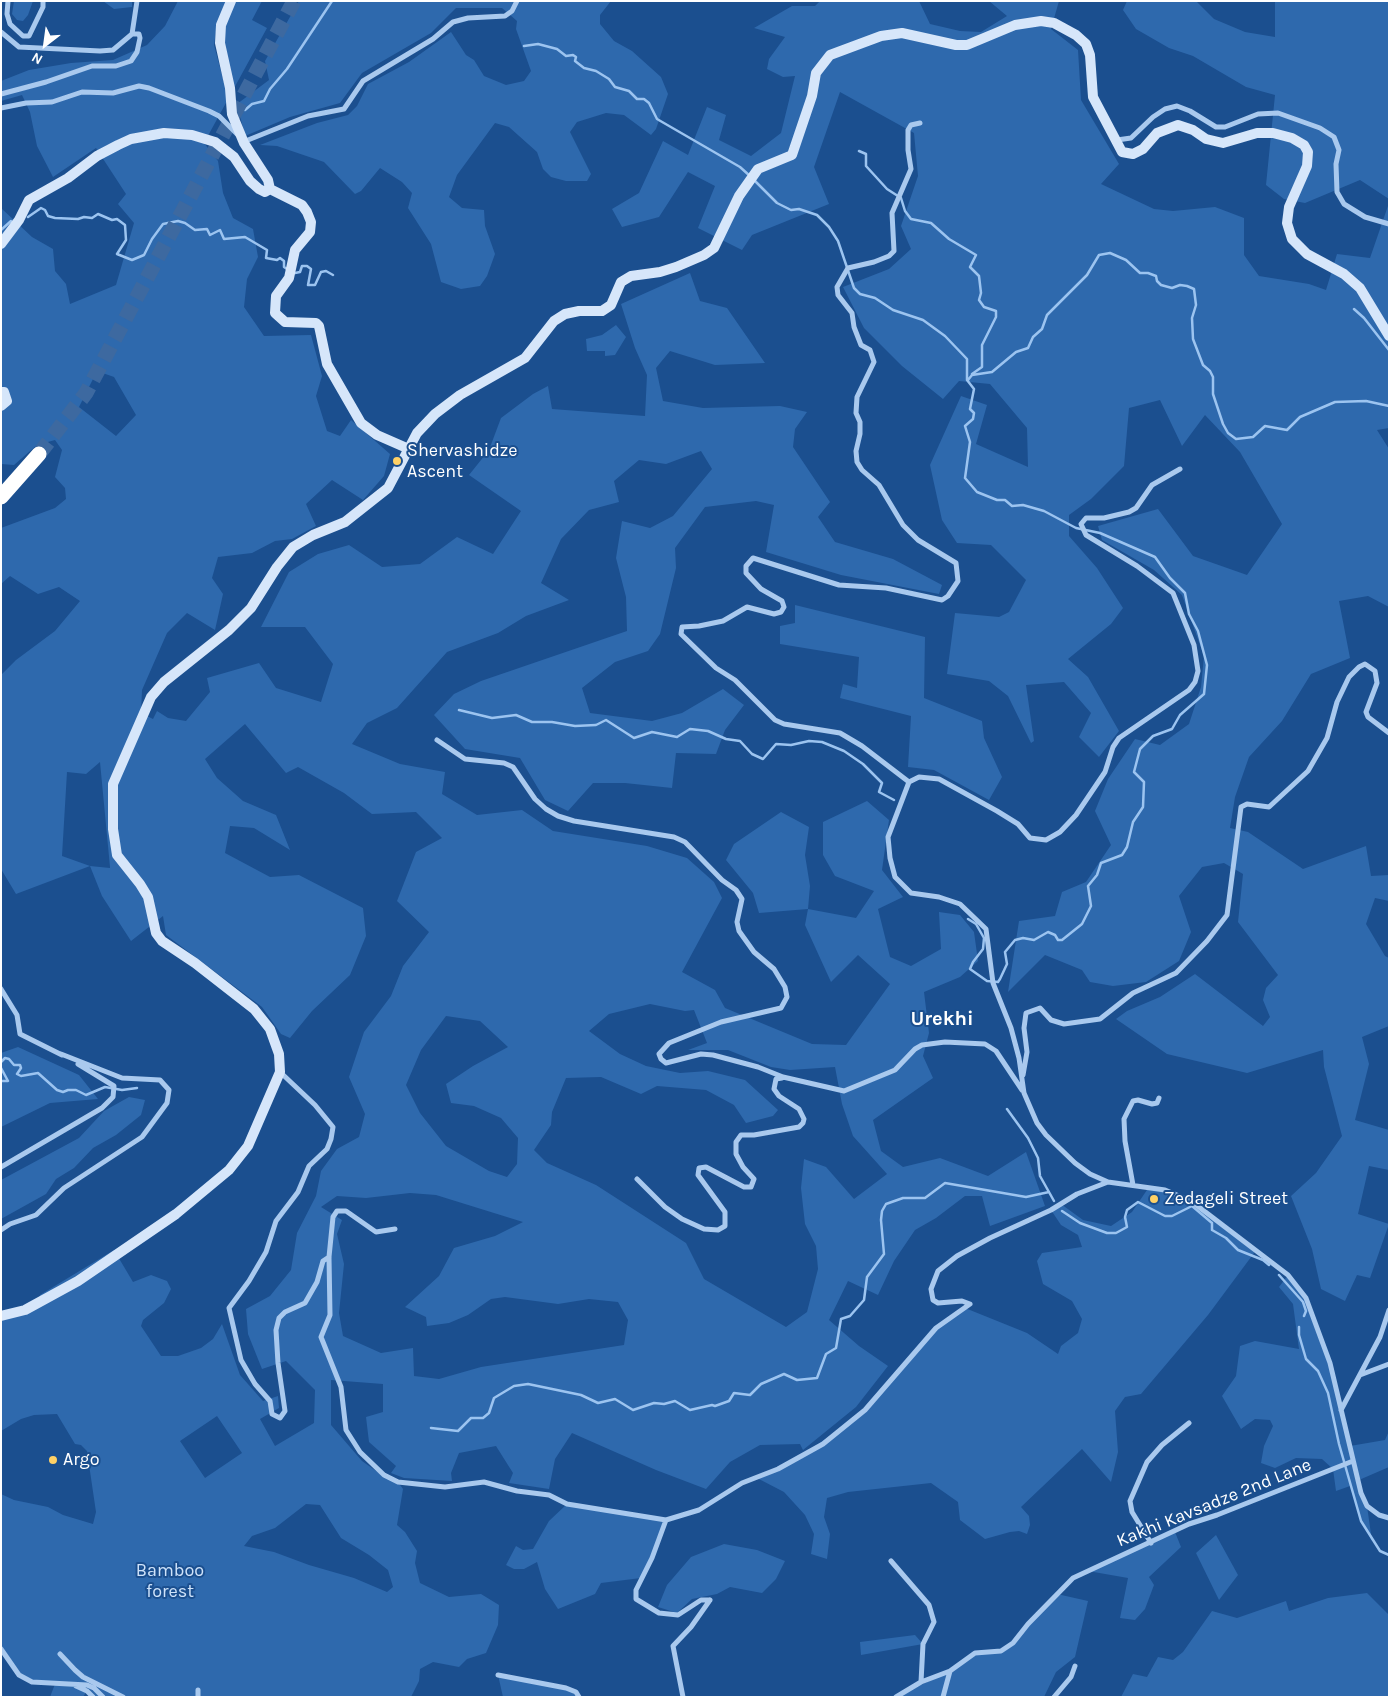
<!DOCTYPE html>
<style>
body{margin:0}
#map{position:relative;width:1390px;height:1698px;overflow:hidden;background:#1b4f8f;font-family:Karla,sans-serif}
canvas{display:block}
.frame{position:absolute;inset:0;border:2px solid #fff;pointer-events:none}
.north{position:absolute;left:20px;top:20px;width:50px;height:50px;-webkit-text-stroke:4px #1b4f8f;paint-order:stroke;rotate:210deg;font-size:14px;font-weight:700;line-height:20px;text-align:center;color:#fff}
.north::after{content:'';display:block;margin:auto;width:18px;height:22px;background:#fff;clip-path:polygon(50% 0,100% 100%,50% 72%,0 100%)}
</style>
<div id="map">
<canvas width="1390" height="1698"></canvas>
<div class="frame"></div>
<div class="north">N</div>
</div>
<script>
const g = document.querySelector('canvas').getContext('2d');
g.lineJoin = 'round';
function fill(path, color) { g.fillStyle = color; g.fill(path, 'evenodd'); }
const shape = rows => new Path2D(rows.map(r => 'M' + r).join(''));
function stroke(path, color, width, dash) { g.strokeStyle = color; g.lineWidth = width; g.lineCap = dash ? 'butt' : 'round'; g.setLineDash(dash || []); g.stroke(path); }
function label(font, color, halo, rows, align = 'center') {
  g.font = font + ' Karla,sans-serif'; g.lineWidth = 4; g.setLineDash([]); g.textBaseline = 'middle'; g.strokeStyle = halo; g.fillStyle = color; for (const [text, x, y, turn = 0] of rows) {
    g.save(); g.translate(x, y); g.rotate((+turn || 0) * Math.PI / 180); g.textAlign = isNaN(turn) ? turn : align; if (halo) g.strokeText(text, 0, 0); g.fillText(text, 0, 0); g.restore();
  }
}
const green = shape([
 [14,1,33,1,28,15,23,21,17,20,12,14],
 [103,1,132,1,132,7,114,9],
 [178,1,226,1,217,25,214,45,225,86,220,36,233,1,262,1,252,20,267,28,204,143,218,161,223,193,233,218,253,229,258,257,247,279,244,307,264,336,311,335,322,376,316,396,327,431,340,436,351,420,390,454,384,476,363,500,332,480,306,504,316,526,292,539,275,541,252,553,218,557,212,578,223,594,215,630,187,613,167,633,142,690,141,713,153,719,157,711,168,718,186,721,210,692,207,678,259,663,276,688,321,702,333,664,305,627,261,627,289,572,318,554,349,545,382,567,420,564,457,537,493,554,521,511,469,475,489,450,501,418,533,394,548,386,552,409,645,416,647,375,635,348,621,304,690,273,700,301,727,308,765,363,715,365,670,351,656,368,663,401,703,408,780,406,807,412,795,429,793,447,830,502,818,517,835,542,893,559,942,585,939,594,841,575,766,552,774,505,756,501,705,507,675,548,676,568,660,634,648,651,615,662,582,688,590,713,652,721,682,713,723,689,744,705,725,730,716,754,676,753,672,788,625,783,593,783,568,811,545,800,520,758,465,749,434,715,454,694,481,681,627,631,626,597,616,558,622,521,650,528,673,516,712,469,701,451,666,464,639,460,614,481,619,502,589,510,561,539,541,583,569,600,526,616,498,633,447,652,397,708,367,723,352,744,400,764,445,772,442,794,477,815,522,810,553,831,647,846,687,858,714,882,722,898,682,972,715,990,725,1008,812,1044,846,1045,890,984,858,955,831,982,805,925,808,909,759,913,753,893,726,860,734,844,781,812,809,827,805,855,810,886,808,909,856,918,874,891,835,876,823,855,823,822,867,801,889,820,882,870,903,897,878,909,890,957,911,966,941,949,939,912,960,915,974,932,978,961,960,977,924,992,929,1033,923,1056,933,1078,873,1120,881,1151,903,1167,940,1158,988,1176,1026,1152,1045,1206,990,1226,982,1196,965,1196,936,1218,915,1230,894,1261,878,1295,848,1281,829,1320,859,1346,888,1366,856,1407,803,1450,800,1444,760,1445,730,1462,706,1489,656,1470,572,1433,555,1459,549,1489,509,1483,513,1473,496,1446,459,1453,451,1473,452,1481,404,1478,391,1473,396,1466,369,1442,366,1417,383,1412,383,1384,331,1380,331,1425,362,1461,386,1478,398,1482,403,1489,397,1525,405,1532,417,1551,415,1563,420,1583,449,1597,481,1594,499,1605,498,1625,486,1653,467,1659,459,1667,433,1662,420,1669,419,1681,411,1697,93,1697,87,1691,83,1697,50,1697,55,1684,32,1682,19,1675,1,1649,1,1494,14,1500,48,1507,63,1515,93,1524,96,1512,87,1451,81,1445,75,1444,57,1414,34,1415,21,1419,1,1431,1,1316,39,1303,40,1295,114,1250,133,1282,151,1275,167,1281,171,1289,164,1303,143,1320,141,1326,161,1356,178,1356,201,1348,213,1339,222,1324,240,1375,263,1401,278,1396,279,1408,260,1419,275,1446,314,1423,315,1390,286,1361,262,1369,248,1334,246,1309,270,1296,291,1270,297,1233,316,1196,321,1171,337,1149,359,1137,365,1114,349,1077,364,1032,391,996,403,966,429,932,397,901,416,852,442,838,416,812,372,814,344,793,298,767,286,773,245,724,205,759,217,778,243,801,276,815,290,850,254,828,230,826,225,853,270,877,299,875,363,908,366,936,350,975,312,1011,290,1038,281,1034,262,1007,166,935,163,916,131,941,102,896,90,866,16,894,1,869,1,675,16,660,55,631,80,601,59,587,38,594,10,576,1,584,1,528,55,508,66,499,65,488,55,477,62,450,55,440,37,445,14,465,1,464,1,208,32,237,53,249,55,271,66,284,70,304,116,285,134,223,118,204,126,194,96,148,53,177,37,146,30,112,22,95,1,101,1,81,29,70,71,63,113,60,147,45,165,26],
 [97,371,114,377,136,415,116,436,79,407],
 [100,762,110,867,110,868,90,866,62,856,67,772,86,774],
 [650,1004,685,1011,694,1010,707,1043,688,1050,728,1050,771,1067,790,1070,835,1067,842,1104,853,1136,887,1174,854,1199,826,1167,804,1159,801,1188,805,1224,816,1246,818,1269,807,1312,786,1327,704,1279,686,1243,596,1185,547,1163,534,1150,551,1125,552,1112,566,1078,601,1077,641,1094,657,1086,706,1090,734,1105,746,1123,773,1116,778,1110,745,1080,708,1071,680,1073,646,1066,620,1054,589,1031,609,1014],
 [446,1016,480,1021,508,1047,473,1066,446,1084,451,1103,474,1106,501,1118,518,1138,517,1164,507,1177,489,1171,446,1146,420,1113,406,1085,421,1050],
 [410,1193,436,1195,523,1222,495,1236,454,1248,439,1276,405,1307,426,1317,427,1326,449,1323,468,1315,491,1299,505,1297,558,1304,589,1299,618,1302,628,1320,624,1345,481,1367,439,1379,414,1376,413,1348,381,1353,343,1336,339,1313,344,1264,337,1234,342,1220,321,1207,337,1196,366,1198],
 [217,1416,242,1453,205,1478,180,1441],
 [306,1504,320,1505,341,1538,369,1555,388,1570,393,1587,387,1592,354,1578,309,1565,274,1552,244,1546,252,1536,275,1528],
 [299,1,611,1,600,15,600,24,614,41,632,51,661,77,668,94,656,129,651,135,624,115,606,113,577,122,570,132,591,174,587,181,566,181,551,177,543,169,537,152,509,127,495,123,457,175,449,197,462,208,484,210,485,226,495,254,487,276,480,286,461,289,441,282,431,244,408,208,412,193,402,182,380,168,361,191,355,194,324,162,277,146,260,145,317,123,348,115,357,106,368,84,409,62,451,32,466,55,474,60,484,76,506,85,524,81,531,71,516,29,517,21,502,8,456,8,431,33,362,73,340,103,290,117,245,136,237,104,269,80,265,61],
 [820,1,919,1,930,24,960,31,981,32,1007,16,989,1,1059,1,1051,29,1078,50,1081,100,1119,164,1101,184,1154,209,1173,211,1215,207,1244,218,1244,255,1259,276,1309,284,1326,290,1337,254,1370,258,1389,203,1389,428,1377,430,1389,449,1389,607,1368,596,1339,601,1350,658,1311,674,1282,721,1249,757,1235,797,1230,828,1248,832,1303,869,1366,846,1371,876,1389,875,1389,901,1375,898,1366,924,1385,956,1389,958,1389,1026,1362,1037,1369,1064,1355,1120,1389,1130,1389,1170,1369,1166,1358,1214,1389,1224,1370,1278,1357,1275,1345,1301,1321,1289,1312,1249,1291,1196,1316,1173,1342,1136,1324,1067,1323,1050,1247,1073,1167,1054,1116,1019,1127,1011,1160,997,1195,974,1263,1026,1270,1017,1263,1000,1266,988,1278,975,1238,922,1243,874,1224,863,1202,867,1179,896,1191,932,1179,961,1146,982,1113,986,1090,982,1082,970,1045,955,1008,992,1019,921,1055,916,1062,892,1086,882,1111,845,1095,811,1108,779,1135,739,1160,745,1189,724,1201,687,1204,656,1182,595,1154,570,1102,540,1098,526,1158,509,1193,556,1247,575,1282,524,1240,452,1205,415,1182,446,1160,400,1129,408,1124,466,1091,499,1069,515,1069,536,1097,568,1123,608,1111,624,1068,659,1088,677,1119,731,1099,757,1079,737,1091,713,1064,682,1026,685,1034,741,1031,743,1008,696,989,681,947,674,955,613,999,617,1009,612,1026,580,991,545,957,543,942,520,930,465,961,396,987,405,976,444,1028,467,1027,428,990,384,959,381,943,399,902,366,864,328,843,287,889,269,911,249,901,226,918,176,914,133,840,92,814,167,829,204,752,235,742,250,698,228,715,186,688,172,659,217,622,227,612,209,639,193,663,141,688,155,707,107,726,115,719,140,751,156,781,133,795,76,783,77,767,69,769,59,785,37,754,28,792,6,815,6],
 [1127,1,1196,1,1214,19,1245,32,1275,37,1275,1,1389,1,1389,199,1360,180,1305,203,1284,199,1266,185,1275,95,1246,87,1193,56,1169,48,1136,29,1123,10],
 [616,325,626,337,615,355,605,356,605,351,587,351,586,339,602,335],
 [795,605,925,637,924,698,982,721,984,738,1002,777,989,800,934,770,908,767,911,716,840,698,843,684,857,688,859,657,780,644,780,626,795,623],
 [18,1047,79,1075,98,1099,50,1103,1,1127,1,1053],
 [129,1097,145,1100,141,1115,116,1135,93,1148,74,1168,56,1179,46,1194,1,1219,1,1180,79,1138,104,1111],
 [1149,1187,1179,1194,1257,1249,1208,1315,1141,1394,1125,1397,1115,1411,1118,1452,1111,1482,1082,1449,1021,1507,1029,1516,1030,1525,1027,1534,1019,1531,1010,1532,985,1539,960,1520,958,1502,931,1483,848,1492,827,1498,824,1517,830,1534,827,1559,811,1554,814,1534,805,1515,784,1492,757,1478,802,1456,865,1410,936,1328,965,1308,1027,1333,1058,1354,1061,1346,1078,1333,1082,1319,1072,1301,1043,1284,1037,1261,1042,1253,1082,1247,1078,1235,1061,1225,1051,1210,1061,1204,1083,1220,1111,1226,1132,1212],
 [1288,1275,1306,1298,1330,1363,1350,1446,1385,1440,1389,1431,1389,1467,1359,1480,1367,1506,1372,1541,1361,1521,1350,1486,1336,1491,1333,1469,1322,1459,1296,1458,1275,1468,1261,1463,1264,1446,1273,1426,1270,1420,1255,1419,1241,1429,1222,1396,1236,1376,1240,1346,1255,1341,1299,1349,1293,1304,1279,1287],
 [567,1504,666,1520,641,1578,601,1583,595,1594,558,1609,545,1589,537,1562,524,1569,514,1569,506,1565,516,1546,523,1550,533,1549,549,1521],
 [1175,1532,1181,1547,1149,1577,1154,1585,1145,1609,1135,1620,1120,1618,1128,1578,1088,1571],
 [1216,1535,1238,1575,1219,1600,1196,1553],
 [724,1544,757,1550,785,1561,776,1579,762,1593,730,1587,717,1594,692,1599,677,1613,658,1607,667,1585,691,1557],
 [1367,1593,1389,1615,1389,1697,1121,1697,1133,1674,1147,1677,1158,1657,1173,1660,1183,1652,1212,1611,1237,1618,1286,1601,1289,1611,1328,1598],
 [1057,1594,1088,1601,1075,1657,1056,1672,1044,1697,896,1697,950,1671,975,1653,1000,1651,1013,1643],
 [915,1635,923,1644,861,1655,860,1642],
 [498,1675,566,1688,579,1697,503,1697]
]);
const stream = shape([
 [524,46,538,44,557,49,566,56,573,55,576,57,575,61,584,68,596,71,609,79,615,87,629,91,637,99,644,99,649,103,657,119,740,167,750,176],
 [245,110,252,104,264,101,270,89,287,69,332,1],
 [859,151,866,154,866,166,887,189,901,198,905,211,911,219,931,223,949,239,976,255,970,267,979,276,981,293,979,300,984,307,996,311,996,317,982,345,982,367,972,374],
 [754,180,777,203,791,210,799,209,817,215,829,227,838,241,854,288,860,294,875,298,893,310,923,320,945,336,967,359,967,380,974,389,970,409,974,413,973,419,965,426,970,442,965,478,977,492,997,500,1005,500,1012,506,1023,505,1044,511,1076,528,1100,533,1155,557,1170,578,1185,593,1189,614,1198,631,1207,665,1204,694,1180,715,1172,729,1153,736,1140,749,1134,772,1144,782,1143,807,1133,822,1127,847,1122,855,1101,863,1097,875,1088,886,1091,906,1082,924,1062,940,1058,940,1055,935,1048,932,1034,940,1023,938,1015,940,1005,952,1007,964,1000,979,998,982,987,981,970,969,973,962,983,949,984,938,976,924,968,919],
 [28,217,41,208,45,210,48,216,55,218,78,219,84,217,92,218,98,214,112,220,117,219,125,225,126,240,117,254,132,260,144,255,152,239,163,224,178,221,185,223,195,230,207,229,210,235,220,230,224,239,245,237,267,250,266,258,277,260,280,258,284,261,284,267,287,269],
 [1,230,11,221],
 [295,273,300,272,302,266,307,266,311,269,308,285,315,285,321,272,326,271,333,275],
 [1354,309,1364,318,1389,350],
 [968,380,972,375,992,372,1016,352,1028,348,1033,337,1042,329,1047,315,1087,275,1099,255,1110,253,1126,260,1140,273,1148,273,1156,276,1157,281,1161,285,1172,288,1180,285,1187,286,1194,289,1196,305,1192,318,1193,339,1203,365,1210,371,1213,377,1213,394,1223,424,1228,433,1236,439,1253,437,1265,426,1287,430,1300,417,1335,402,1366,401,1389,406],
 [459,710,492,718,516,715,532,722,552,722,575,726,596,725,606,720,634,738,652,732,677,737,690,729,708,731,726,739,740,741,752,754,763,759,776,744,791,745,809,741,822,742,844,751,863,764,882,783,879,792,894,800],
 [1,1062,5,1058,9,1059,14,1065,20,1065,21,1068,17,1074,21,1076,38,1073,57,1090,63,1092,68,1090,76,1090,86,1095,105,1087,122,1090,137,1088],
 [1,1068,8,1081,1,1081],
 [1007,1109,1028,1138,1038,1158,1040,1176,1054,1201],
 [1062,1211,1080,1223,1107,1233,1116,1233,1127,1227,1125,1217,1127,1210,1138,1202,1165,1216,1172,1216,1192,1206,1212,1223,1212,1230,1226,1238,1238,1250,1263,1260,1269,1265],
 [1279,1275,1303,1302,1306,1311,1304,1316],
 [1299,1327,1299,1335,1306,1359,1318,1371,1328,1393,1339,1444,1361,1521,1380,1551,1389,1555],
 [431,1428,458,1431,471,1418,483,1418,489,1413,494,1398,514,1386,528,1384,581,1395,598,1403,615,1399,633,1410,654,1403,664,1404,675,1401,690,1410,712,1405,715,1406,729,1401,734,1393,750,1395,761,1384,784,1374,797,1380,817,1378,826,1354,836,1348,841,1319,850,1316,864,1300,867,1277,884,1254,881,1220,882,1211,886,1204,903,1198,925,1198,945,1183,1026,1197,1049,1192]
]);
const highwayTunnel = shape([
 [39,454,86,393,294,1]
]);
const street = shape([
 [8,1,7,14,10,24,23,36,29,36,43,7,43,1],
 [1,32,19,47,100,51,113,50,132,34,139,34,140,38,137,52,131,61,116,66,92,66,46,82,1,94],
 [132,34,137,1],
 [1,108,26,103,52,102,82,92,113,93,139,86,149,88,209,111,219,116,237,134],
 [920,123,911,125,908,130,908,150,911,169,892,213,894,251,889,256,874,262,848,268,837,287,838,295,852,313,854,327,861,345,870,350,874,362,857,397,856,413,860,422,860,434,856,451,857,462,862,470,879,485,903,525,918,540,956,563,958,581,948,596,942,600,886,588,839,585,753,558,746,566,746,573,761,589,782,601,784,607,781,612,774,614,747,607,723,621,699,626,682,627,681,634,716,668,735,680,775,720,784,724,840,733,862,746,909,782,888,837,890,858,895,877,911,893,939,897,960,904,986,929,993,983,1011,1028,1019,1058,1024,1093,1037,1123,1046,1135,1075,1163,1090,1174,1108,1182,1165,1190,1191,1201,1288,1275,1306,1298,1330,1363,1361,1493,1367,1506,1379,1515,1389,1518],
 [1117,140,1131,138,1153,117,1165,109,1177,106,1190,111,1216,127,1225,127,1258,114,1278,113,1320,128,1334,137,1339,150,1336,164,1337,192,1344,204,1365,217,1389,224],
 [243,142,308,116,344,109,363,81,433,39,453,22,468,18,505,16,512,11,517,1],
 [437,740,465,759,504,763,513,767,535,799,546,809,558,816,574,821,674,837,685,842,722,880,736,890,742,899,737,922,739,931,754,952,774,969,785,987,787,997,781,1008,721,1022,669,1043,659,1054,661,1059,666,1063,701,1054,713,1055,758,1067,783,1077,844,1091,895,1070,915,1049,922,1045,945,1042,985,1044,996,1051,1022,1090],
 [909,782,919,777,939,779,997,811,1018,824,1030,838,1046,840,1060,832,1076,815,1105,772,1113,747,1119,738,1189,690,1195,682,1198,671,1194,645,1173,593,1137,566,1086,535,1081,524,1086,518,1104,518,1129,512,1136,508,1152,485,1180,469],
 [1,989,17,1015,20,1034,62,1055],
 [280,1072,315,1105,333,1127,331,1139,327,1149,309,1166,298,1192,276,1221,266,1252,249,1281,229,1308,241,1360,255,1384,270,1401,272,1414,280,1418,285,1411,278,1363,276,1330,279,1318,285,1312,305,1303,317,1282,323,1261,329,1257],
 [1023,1075,1027,1052,1024,1028,1026,1013,1040,1008,1051,1020,1064,1024,1100,1019,1133,993,1176,973,1207,941,1227,915,1241,807,1247,804,1269,807,1308,771,1327,738,1337,702,1349,677,1359,667,1365,664,1375,671,1377,683,1366,712,1368,717,1389,733],
 [1,1167,102,1108,113,1097,114,1086,78,1064],
 [637,1179,665,1207,682,1219,704,1229,718,1230,725,1226,725,1212,698,1175,699,1168,706,1167,744,1187,751,1187,754,1179,743,1167,736,1154,736,1142,741,1135,754,1135,799,1127,803,1123,804,1119,799,1109,779,1096,774,1089,776,1079,782,1078],
 [1133,1185,1125,1141,1124,1119,1133,1101,1138,1100,1152,1104,1157,1103,1159,1098],
 [395,1229,376,1232,346,1211,337,1211,333,1217,329,1257,330,1315,321,1337,341,1387,346,1430,360,1452,384,1475,398,1482,445,1487,484,1482,517,1491,549,1495,567,1504,666,1520,699,1510,742,1483,778,1469,823,1444,865,1410,936,1328,970,1304,962,1301,938,1303,933,1300,931,1289,938,1271,957,1256,990,1238,1051,1210,1077,1194,1108,1182],
 [1,1230,10,1224,36,1215,64,1188,142,1137,167,1103,169,1090,160,1080,122,1078,61,1054],
 [1360,1375,1389,1364],
 [1341,1410,1380,1337,1389,1310],
 [666,1520,652,1558,636,1590,636,1599,659,1613,678,1615,701,1600,710,1600],
 [1151,1543,1132,1512,1130,1501,1147,1462,1162,1445,1189,1423],
 [891,1561,929,1605,934,1622,923,1644,921,1682],
 [1,1649,19,1675,32,1682,87,1685,94,1688,103,1697],
 [60,1654,75,1670,83,1677,123,1697],
 [498,1675,566,1688,576,1692,579,1697],
 [76,1686,87,1691,93,1697],
 [198,1697,198,1690],
 [683,1697,673,1646,691,1627,710,1600],
 [896,1697,921,1682,950,1671,975,1653,1001,1651,1013,1643,1028,1624,1073,1578,1189,1524,1217,1515,1353,1461],
 [943,1697,950,1671],
 [1054,1697,1071,1677,1075,1666]
]);
const secondary = shape([
 [231,1,221,25,220,43,230,88,232,114,244,143,268,180,270,189],
 [1,244,19,220,29,200,68,178,97,156,118,145,131,139,164,133,192,135,215,142,234,157,250,181,259,189,265,192,270,189,302,205,307,212,311,222,310,232,295,250,289,278,276,296,275,313,285,322,316,323,319,326,327,364,361,423,377,435,409,449],
 [1,392,4,392,7,401,1,406],
 [1,1316,25,1310,78,1281,176,1214,229,1170,248,1146,280,1072,279,1054,270,1029,254,1009,195,963,162,941,156,933,148,897,140,884,117,855,113,829,113,784,151,697,164,682,229,630,251,608,277,567,293,547,313,535,345,522,388,488,417,433,435,414,460,395,525,358,554,321,565,314,579,311,602,311,611,305,621,282,631,276,660,272,676,267,704,255,714,248,739,196,758,169,792,155,812,96,816,73,830,55,881,36,902,33,956,45,967,45,1015,25,1041,21,1054,23,1076,35,1086,44,1090,55,1093,97,1122,152,1133,154,1143,149,1157,133,1178,125,1193,130,1206,139,1223,143,1257,133,1273,133,1292,138,1304,145,1308,152,1307,166,1289,207,1287,223,1292,239,1307,254,1344,274,1360,288,1389,336]
]);
const highway = shape([
 [1,497,39,454]
]);
const markers = [
 [397,461,5,"#ffd166"],
 [1154,1199,5,"#ffd166"],
 [53,1460,5,"#ffd166"]
];
const poiNames = [
 ["Shervashidze",407,451],
 ["Ascent",407,472],
 ["Zedageli Street",1164,1199],
 ["Argo",63,1460]
];
const streetNames = [
 ["Kakhi Kavsadze 2nd Lane",1214,1503,-22]
];
const parkNames = [
 ["Bamboo",170,1571],
 ["forest",170,1592]
];
const quarterNames = [
 ["Urekhi",942,1019]
];
fill(green, '#2e69ad');
stroke(stream, '#9cc4f0', 2.5);
stroke(highwayTunnel, '#3d69a0', 15, [15, 8]);
stroke(street, '#a9c9ee', 5);
stroke(secondary, '#d6e6fa', 10);
stroke(highway, '#fff', 15);
for (const [x, y, r, color] of markers) { const dot = new Path2D(); dot.arc(x, y, r, 0, 2 * Math.PI); g.fillStyle = color; g.fill(dot); stroke(dot, '#1b4f8f', 2); }
label('18px', '#fff', '#1b4f8f', poiNames, 'left');
label('18px', '#fff', '#1b4f8f', streetNames);
label('18px', '#cfe3fa', '#1b4f8f', parkNames);
label('bold 20px', '#fff', '#1b4f8f', quarterNames);
</script>
